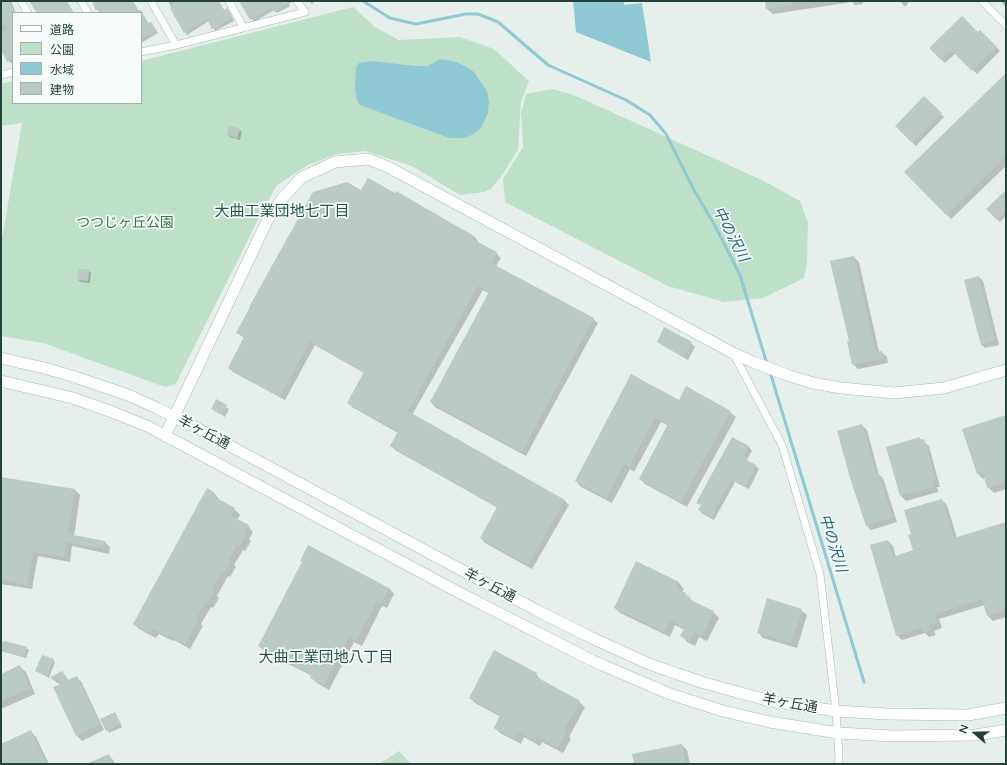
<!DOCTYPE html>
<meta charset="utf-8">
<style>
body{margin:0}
#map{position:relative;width:1007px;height:765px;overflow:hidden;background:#e6efeb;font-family:Lato,"Noto Sans JP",sans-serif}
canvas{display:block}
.frame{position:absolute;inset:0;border:2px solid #24423a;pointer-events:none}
.legend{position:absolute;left:12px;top:12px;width:130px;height:92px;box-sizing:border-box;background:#f7fbf9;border:1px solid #a3b1ad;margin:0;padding:5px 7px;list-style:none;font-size:12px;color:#24423a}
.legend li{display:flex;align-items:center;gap:8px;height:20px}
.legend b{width:20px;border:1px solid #a3b1ad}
.north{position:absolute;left:955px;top:713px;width:40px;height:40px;-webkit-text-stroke:3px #f7fbf9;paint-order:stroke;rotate:290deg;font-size:11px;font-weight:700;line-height:16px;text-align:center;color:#24423a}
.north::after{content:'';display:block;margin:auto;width:14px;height:18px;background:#24423a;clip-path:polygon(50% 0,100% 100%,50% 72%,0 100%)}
</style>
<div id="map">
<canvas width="1007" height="765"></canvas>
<div class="frame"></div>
<ul class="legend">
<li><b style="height:5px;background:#fff"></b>道路</li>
<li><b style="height:11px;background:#bfe0c8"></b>公園</li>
<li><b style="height:11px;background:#8ec9d4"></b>水域</li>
<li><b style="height:11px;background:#bbcac4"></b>建物</li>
</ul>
<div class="north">N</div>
</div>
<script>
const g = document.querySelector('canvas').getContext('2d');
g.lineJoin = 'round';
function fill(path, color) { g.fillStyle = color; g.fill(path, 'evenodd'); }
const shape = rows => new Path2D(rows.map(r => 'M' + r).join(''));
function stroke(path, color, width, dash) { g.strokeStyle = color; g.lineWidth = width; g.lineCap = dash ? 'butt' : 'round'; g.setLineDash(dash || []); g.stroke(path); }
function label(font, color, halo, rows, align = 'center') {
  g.font = font + ' Lato,"Noto Sans JP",sans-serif'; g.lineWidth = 3.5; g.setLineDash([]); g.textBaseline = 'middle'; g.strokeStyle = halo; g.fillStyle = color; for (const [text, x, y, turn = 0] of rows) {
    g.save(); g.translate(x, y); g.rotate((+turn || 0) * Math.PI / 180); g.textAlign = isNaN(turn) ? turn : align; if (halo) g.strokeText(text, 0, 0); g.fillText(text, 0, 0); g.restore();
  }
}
const green = shape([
 [353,7,375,27,399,40,460,37,494,49,529,81,521,102,518,150,503,174,491,189,484,192,460,195,412,166,365,151,337,154,308,165,277,185,262,212,175,385,165,387,43,343,1,336,1,244,22,123,1,126,1,84,13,81,13,103,141,103,141,61],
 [552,89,574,95,764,181,800,201,808,222,807,263,804,278,763,298,724,302,668,286,505,202,503,179,523,147,521,113,526,94],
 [399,751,411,764,379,764]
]);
const water = shape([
 [573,1,624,1,624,5,642,3,651,62,576,32],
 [440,59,456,62,467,67,474,72,487,91,489,101,488,113,481,128,472,135,463,138,449,138,360,105,357,100,355,88,356,67,359,63,373,61,415,66,428,66]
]);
const shadow = shape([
 [1,1,11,1,16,13,13,13,13,62,10,63,1,47],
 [92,1,133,1,138,10,141,11,149,24,151,23,158,33,141,43,141,13,103,13,102,11,100,13],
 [168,1,219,1,224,10,227,9,229,11,234,21,215,31,209,21,187,35],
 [241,1,288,1,290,6,277,13,274,10,254,22],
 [309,1,316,1,312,4],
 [766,1,863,1,863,4,855,5,852,2,773,14,767,9],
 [900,1,910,1,905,7],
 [1000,1,1006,1,1006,7],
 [980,31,1000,51,977,74,956,53,945,63,931,49,978,34],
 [1006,74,1006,166,951,219,906,172],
 [924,98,944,117,916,146,896,126],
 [240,130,242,132,240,140,230,137,228,135],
 [362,192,474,236,478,241,477,242,496,253,501,258,496,266,593,319,598,323,526,456,435,407,431,402,490,294,483,290,412,415,564,500,569,505,532,569,485,543,481,538,498,508,395,450,391,446,398,433,352,407,348,403,364,373,315,345,285,400,233,372,229,368,245,339,237,332],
 [1006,197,1006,216,1000,222,987,209],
 [854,257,859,262,879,352,882,352,887,357,888,363,858,369,853,364,850,341],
 [88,270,91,273,90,283,81,282,78,280],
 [979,277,983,281,999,345,985,348,981,344],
 [658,341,691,343,695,347,688,360,662,345],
 [632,376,679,401,730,412,736,417,687,507,645,484,640,479,669,426,661,422,634,472,630,469,612,503,581,487,576,481],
 [217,401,229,409,225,417,212,409],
 [1006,416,1006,489,994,493,988,487,986,478,983,479,978,474],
 [862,425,867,430,879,475,883,478,897,522,871,530,867,526],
 [919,438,929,446,940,487,937,487,938,492,906,501,901,496],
 [732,439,749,447,752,451,746,461,755,465,759,469,749,489,735,482,714,520,703,514,699,510,702,506,698,502],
 [1,478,75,490,80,495,74,536,105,542,110,547,109,554,72,546,70,562,38,556,32,589,1,584],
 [214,493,219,499,218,501,234,509,240,515,237,520,248,526,253,532,249,539,251,541,245,551,243,550,234,565,236,567,230,577,228,576,217,596,219,598,213,608,211,607,201,624,203,626,190,649,174,640,173,641,159,634,156,638,139,629,134,624],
 [942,500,947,505,957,538,1006,523,1006,617,993,621,988,616,985,605,939,619,942,628,934,631,936,635,929,637,925,633,902,640,897,635,888,541,893,546,896,557,914,551,912,535],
 [303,562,389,588,394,594,387,608,382,606,362,646,354,642,329,690,317,683,312,678,312,676,265,652,259,646],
 [637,563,679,583,684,589,682,592,696,604,713,612,719,618,707,641,699,637,695,646,687,642,682,636,685,630,675,625,670,637,620,613,615,608],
 [801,610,807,615,797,648,763,638,758,632],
 [1,642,26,648,29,650,26,658,1,651],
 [53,660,55,662,49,678,36,671],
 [20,667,26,672,35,694,1,709,1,675],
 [62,672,69,681,77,677,82,683,104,730,82,741,77,736,61,685,56,682,51,678],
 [536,674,541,680,579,702,585,707,569,737,571,739,563,753,542,742,540,746,524,737,521,744,500,733,495,728,501,717,475,703,470,698],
 [115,713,122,727,109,733,101,719],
 [31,732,36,737,49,764,1,764,1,745],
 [682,745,687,750,690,764,635,764],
 [109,755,113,760,115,764,91,764]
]);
const stream = shape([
 [363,1,390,18,416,24,466,14,478,14,498,22,548,65,626,100,650,115,666,134,694,190,715,226,740,275,767,364],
 [770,372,864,682]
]);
const building = shape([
 [1,1,9,1,13,9,13,58,7,62,1,50,1,32,7,29,1,18],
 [29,1,67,1,74,13,37,13],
 [92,1,133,1,140,13,102,13,99,9,96,11],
 [177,1,219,1,224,10,227,8,233,18,212,29,207,19,184,33,170,8,174,6,173,3],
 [239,1,292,1,292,2,274,12,272,8,250,20],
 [765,1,792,1,792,5,766,9],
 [141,11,148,23,151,22,156,30,141,39],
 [962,16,978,32,980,30,997,47,972,71,951,50,941,60,929,48],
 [1006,73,1006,156,946,215,904,172],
 [924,96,942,113,912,143,895,126],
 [229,125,240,129,237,138,227,135],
 [368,178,395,193,396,191,474,236,472,239,497,252,491,263,594,318,522,452,430,402,489,292,478,286,408,411,565,500,528,565,480,538,497,507,390,446,398,431,347,403,364,372,310,341,280,397,228,368,244,337,236,333,250,307,249,307,313,192,347,182,361,190],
 [1006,190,1006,211,997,220,986,209],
 [854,256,876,352,882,351,884,358,852,365,847,341,849,341,830,261],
 [78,269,89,269,88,281,77,280],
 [979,276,995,341,981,345,964,280],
 [664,327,692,342,684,357,657,342],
 [631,374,679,400,686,386,731,411,681,502,639,479,668,424,655,417,629,467,624,464,606,498,575,481],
 [216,399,227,405,222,415,211,409],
 [1006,415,1006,482,987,488,983,472,977,474,962,429],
 [862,424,876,473,878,472,893,517,866,526,851,481,837,431],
 [732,437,749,446,743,458,756,465,745,487,731,480,711,517,698,510,701,505,696,503],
 [920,437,920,440,924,439,936,481,932,482,934,487,900,496,886,447],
 [1,477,75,489,68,534,105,541,104,549,67,542,64,557,33,552,27,585,1,580],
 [207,488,215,493,213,496,235,508,231,516,249,525,244,534,246,535,239,547,237,545,229,559,231,561,225,572,222,571,212,590,214,591,208,603,206,602,196,619,198,620,185,644,168,635,167,637,153,629,151,634,133,624],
 [942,499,954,538,1006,522,1006,610,987,616,982,599,935,614,937,623,929,625,931,630,923,632,922,628,896,636,870,545,888,540,893,557,913,550,908,535,911,534,904,510],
 [308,545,389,588,381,604,377,601,356,641,349,637,324,685,310,678,312,675,258,646,302,562,300,561],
 [636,561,679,582,676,588,686,593,685,594,691,598,690,600,714,611,702,636,694,632,689,641,680,636,685,628,670,620,664,632,614,608],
 [767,598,802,609,791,643,757,633],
 [1,641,4,642,5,641,27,647,24,657,1,650],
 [494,650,537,673,535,676,580,701,564,731,566,733,558,748,537,737,535,741,519,733,515,739,494,728,500,715,469,698],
 [42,655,54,659,47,676,35,671],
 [20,665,30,688,1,701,1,674],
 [62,671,68,680,77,676,100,725,76,736,53,687,63,683,50,677],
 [115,712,121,724,106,731,100,719],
 [31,730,46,764,1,764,1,744],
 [682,744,686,764,634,764,632,754],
 [109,754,113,764,86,764]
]);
const street = shape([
 [21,1,28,13],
 [81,1,88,13],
 [151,1,176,45],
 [229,1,243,27],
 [982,1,1006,25],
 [141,52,176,45,305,12,297,1],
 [1,75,13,72],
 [733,353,782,445,820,574,836,711,839,756,838,764]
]);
const secondary = shape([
 [1,358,44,368,72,376,128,395,157,408,191,425,536,610,590,637,649,664,701,682,770,701,836,711,887,714,968,715,1006,708],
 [1,381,73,398,115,413,149,427,460,593,593,661,670,694,723,711,770,722,838,733,893,736,976,735,1006,730],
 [165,436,267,221,281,200,301,178,335,162,368,159,388,167,733,353,753,362,790,376,813,383,841,388,894,393,944,388,1006,370]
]);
const parkNames = [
 ["つつじヶ丘公園",125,222]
];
const streetNames = [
 ["羊ヶ丘通",204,432,28],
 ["羊ヶ丘通",490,585,28],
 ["羊ヶ丘通",790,703,10]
];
const neighbourhoodNames = [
 ["大曲工業団地七丁目",282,211],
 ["大曲工業団地八丁目",326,657]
];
const waterNames = [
 ["中の沢川",731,234,63],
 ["中の沢川",833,543,73]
];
fill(green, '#bfe0c8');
fill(water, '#8ec9d4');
fill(shadow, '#0003');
stroke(stream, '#8ec9d4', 3);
fill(building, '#bbcac4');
stroke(street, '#a8b8b2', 8);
stroke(secondary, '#a4bbb3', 12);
stroke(street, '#fff', 7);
stroke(secondary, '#fff', 11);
label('14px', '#2d7a4b', '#f7fbf9', parkNames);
label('14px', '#24423a', '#f7fbf9', streetNames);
label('15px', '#1f5548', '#f7fbf9', neighbourhoodNames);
label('italic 15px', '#1c6f80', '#f7fbf9', waterNames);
</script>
